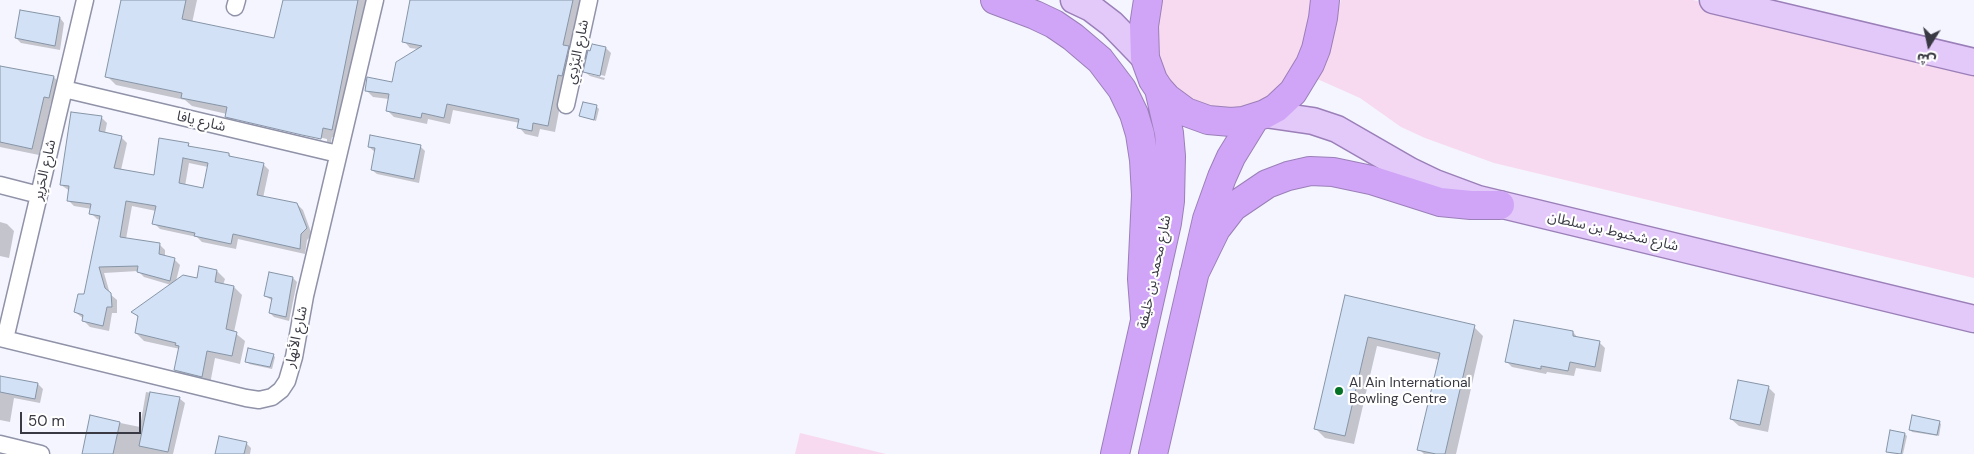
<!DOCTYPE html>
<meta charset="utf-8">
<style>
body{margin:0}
#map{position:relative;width:1974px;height:454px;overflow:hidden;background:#f4f5ff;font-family:"DM Sans","Noto Sans Arabic",sans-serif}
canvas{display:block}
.north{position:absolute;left:1904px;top:20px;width:50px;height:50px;-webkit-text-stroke:4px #fff;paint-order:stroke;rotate:190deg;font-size:14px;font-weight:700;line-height:20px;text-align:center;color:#383942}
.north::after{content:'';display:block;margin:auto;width:18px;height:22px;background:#383942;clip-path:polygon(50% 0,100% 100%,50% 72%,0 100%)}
.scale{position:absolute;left:20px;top:412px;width:121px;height:22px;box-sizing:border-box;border:2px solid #383942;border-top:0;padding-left:6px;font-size:15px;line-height:18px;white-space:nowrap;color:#383942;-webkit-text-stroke:4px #fff;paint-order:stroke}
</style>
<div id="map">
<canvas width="1974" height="454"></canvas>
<div class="north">ش</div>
<div class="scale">50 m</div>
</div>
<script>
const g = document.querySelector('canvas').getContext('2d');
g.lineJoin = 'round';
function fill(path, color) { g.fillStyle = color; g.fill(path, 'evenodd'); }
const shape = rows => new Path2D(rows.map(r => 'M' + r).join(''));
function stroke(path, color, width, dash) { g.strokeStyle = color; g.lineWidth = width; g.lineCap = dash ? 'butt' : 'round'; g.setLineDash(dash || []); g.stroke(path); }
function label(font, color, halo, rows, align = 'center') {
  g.font = font + ' "DM Sans","Noto Sans Arabic",sans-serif'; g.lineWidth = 4.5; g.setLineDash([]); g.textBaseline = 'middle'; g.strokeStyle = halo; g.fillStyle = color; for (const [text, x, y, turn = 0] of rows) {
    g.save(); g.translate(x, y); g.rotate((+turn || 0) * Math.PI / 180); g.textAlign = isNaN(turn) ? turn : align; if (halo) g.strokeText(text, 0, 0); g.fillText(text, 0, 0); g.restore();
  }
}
const green = shape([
 [1159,0,1314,0,1298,65,1271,101,1247,110,1198,106,1179,92,1164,74,1157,56,1156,38],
 [1341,0,1693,0,1974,69,1974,278,1494,163,1425,138,1401,127,1360,98,1315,78,1332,34],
 [800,433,886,454,795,454]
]);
const shadow = shape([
 [123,0,197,0,192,23,274,39,284,0,373,0,341,139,332,137,330,147,236,126,226,116,227,114,192,106,185,100,116,85,107,76],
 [235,118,327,139,327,142,235,121],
 [412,0,583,0,582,7,579,7,555,132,540,129,538,137,525,134,519,127,520,123,453,110,450,124,428,119,427,124,394,117,387,110,389,99,373,97,366,90,393,83,418,49,410,48,404,41],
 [60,18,64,23,60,50,21,43,16,38],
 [606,48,611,53,605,76,589,72,589,74,605,78,604,80,590,76,585,72],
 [0,67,54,77,60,84,56,104,51,103,39,155,0,147],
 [597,107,599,109,596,121,580,116],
 [101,117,107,123,105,133,121,137,127,143,121,170,155,177,188,144,191,148,229,154,232,158,263,164,269,170,263,198,297,204,303,210,312,235,307,240,305,254,238,239,236,249,202,242,197,237,160,229,154,223,156,211,132,206,126,239,159,244,165,250,165,256,174,259,180,265,176,281,198,279,217,271,225,279,223,285,234,287,242,295,234,332,245,341,240,364,215,358,210,384,183,378,176,370,180,349,144,341,136,333,139,318,133,312,171,285,144,277,138,271,104,273,110,294,117,300,117,313,112,313,109,331,90,327,84,321,84,319,75,312,85,296,100,220,97,219,91,213,92,209,74,206,68,200,70,191,61,185],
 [189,163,208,167,204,190,185,186],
 [420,146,425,151,419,183,377,174,372,170,375,152,369,147],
 [0,222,7,224,14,231,9,258,0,256],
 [293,278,297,282,289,321,274,317,270,313,273,301,265,296],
 [1345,297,1474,327,1483,336,1456,454,1424,454,1419,449,1439,360,1377,346,1354,444,1325,438,1315,428],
 [1573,332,1578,338,1599,342,1605,348,1601,372,1576,368,1574,376,1547,372,1546,374,1512,367,1506,361],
 [273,355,275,357,272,369,249,364,247,361],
 [0,377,38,384,43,389,40,403,14,398,10,422,0,420],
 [1768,387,1775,394,1768,432,1739,426,1731,419],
 [146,392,179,398,185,403,173,454,83,454,91,417,140,427],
 [1939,422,1941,424,1939,436,1912,432,1910,429],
 [1905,434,1907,436,1903,454,1889,453,1887,451],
 [246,443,251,448,250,454,217,454]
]);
const building = shape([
 [121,0,186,0,182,19,274,38,283,0,358,0,332,130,323,128,321,139,302,135,225,117,227,107,181,98,182,93,105,77,121,0],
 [410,0,573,0,563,45,569,46,562,76,558,75,548,126,533,123,532,131,517,128,519,119,447,104,444,118,422,113,421,118,386,111,389,94,365,91,367,77,392,82,396,62,422,46,402,42,410,0],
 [20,10,60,17,55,46,15,38,20,10],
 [592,44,606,47,600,76,583,72,588,50,590,51,592,44],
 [0,66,54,76,49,98,44,97,32,149,0,142,0,66],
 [583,102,597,105,594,120,579,116,583,102],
 [71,112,102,116,99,131,122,136,114,168,154,175,159,138,189,143,188,146,229,153,229,156,264,163,257,195,297,203,307,228,301,234,300,249,233,234,231,244,194,236,195,233,152,224,156,206,126,201,120,237,160,243,159,254,175,258,170,281,137,272,138,266,99,267,105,288,111,293,112,307,107,307,103,326,82,321,83,315,74,312,78,294,84,294,100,216,89,214,91,204,67,201,69,186,60,185,71,112],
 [183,158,208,163,203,188,179,183,183,158],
 [370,135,421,145,414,179,371,170,375,148,368,147,370,135],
 [199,266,217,270,215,282,234,286,226,329,237,332,232,356,207,351,202,377,174,370,179,346,175,345,176,343,135,333,138,316,131,312,183,275,197,278,199,266],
 [269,272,293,277,286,317,269,313,272,298,264,296,269,272],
 [1345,295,1475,325,1445,454,1436,454,1417,450,1440,353,1368,337,1345,436,1314,429,1345,295],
 [1514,320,1573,331,1573,336,1600,341,1595,367,1570,362,1568,371,1541,366,1541,369,1505,362,1514,320],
 [248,348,274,354,270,367,245,362,248,348],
 [0,376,38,383,35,399,0,392,0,376],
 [1738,380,1769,386,1760,425,1730,419,1738,380],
 [150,392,180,397,168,452,139,446,150,392],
 [90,415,120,422,113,454,82,454,90,415],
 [1912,415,1940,421,1937,435,1909,430,1912,415],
 [1890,430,1905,433,1901,454,1886,452,1890,430],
 [219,436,247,442,244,454,215,454,219,436]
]);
const street = shape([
 [235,7,237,0],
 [64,89,338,154],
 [566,105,589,0],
 [0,185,39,195],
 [0,338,246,398,259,400,272,397,281,390,287,381,294,357,305,296,375,0],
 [5,339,85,0],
 [0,444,41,454]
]);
const primary = shape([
 [1074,0,1091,8,1112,24,1145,58],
 [1713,0,1974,62],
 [1265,114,1313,121,1337,129,1410,171,1435,183,1478,199,1974,319]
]);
const highway = shape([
 [995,0,1035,15,1054,24,1073,37,1100,60,1122,89,1134,114,1140,134,1144,160,1146,195,1142,279,1145,318],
 [1148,0,1144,26,1145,58,1153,80,1159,89,1167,98,1186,112,1208,120,1231,122,1243,121,1265,114,1276,108,1293,92,1310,64,1316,49,1323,18,1325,0],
 [1194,274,1216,229,1233,207,1267,184,1288,176,1310,171,1333,172,1371,180,1440,202,1471,205,1500,205],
 [1115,454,1167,223,1170,201,1171,156,1169,133,1159,89],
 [1153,454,1207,219,1222,177,1231,157,1255,118]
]);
const markers = [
 [1339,391,5,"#057325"]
];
const streetNames = [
 ["شارع البَرْدِي",578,52,-78],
 ["شارع يافا",201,122,13],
 ["شارع الحَرِير",45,170,-77],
 ["شارع شخبوط بن سلطان",1613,232,13],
 ["شارع محمد بن خليفة",1155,272,-78],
 ["شارع الأنهار",297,337,-78]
];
const poiNames = [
 ["Al Ain International",1349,383],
 ["Bowling Centre",1349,399]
];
fill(green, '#f7daef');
fill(shadow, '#0003');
fill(building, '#d2e1f5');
stroke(building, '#8695a7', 1);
stroke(street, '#9092a8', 19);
stroke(primary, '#9b7fb8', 29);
stroke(highway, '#9b7fb8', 30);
stroke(street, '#fff', 16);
stroke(primary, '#e3c9fa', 26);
stroke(highway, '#d0a5f7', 28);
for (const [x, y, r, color] of markers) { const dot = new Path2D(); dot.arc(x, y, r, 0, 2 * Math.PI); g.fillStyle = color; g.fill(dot); stroke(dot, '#fff', 2); }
label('14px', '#383942', '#fff', streetNames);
label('14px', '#383942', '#fff', poiNames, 'left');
</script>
